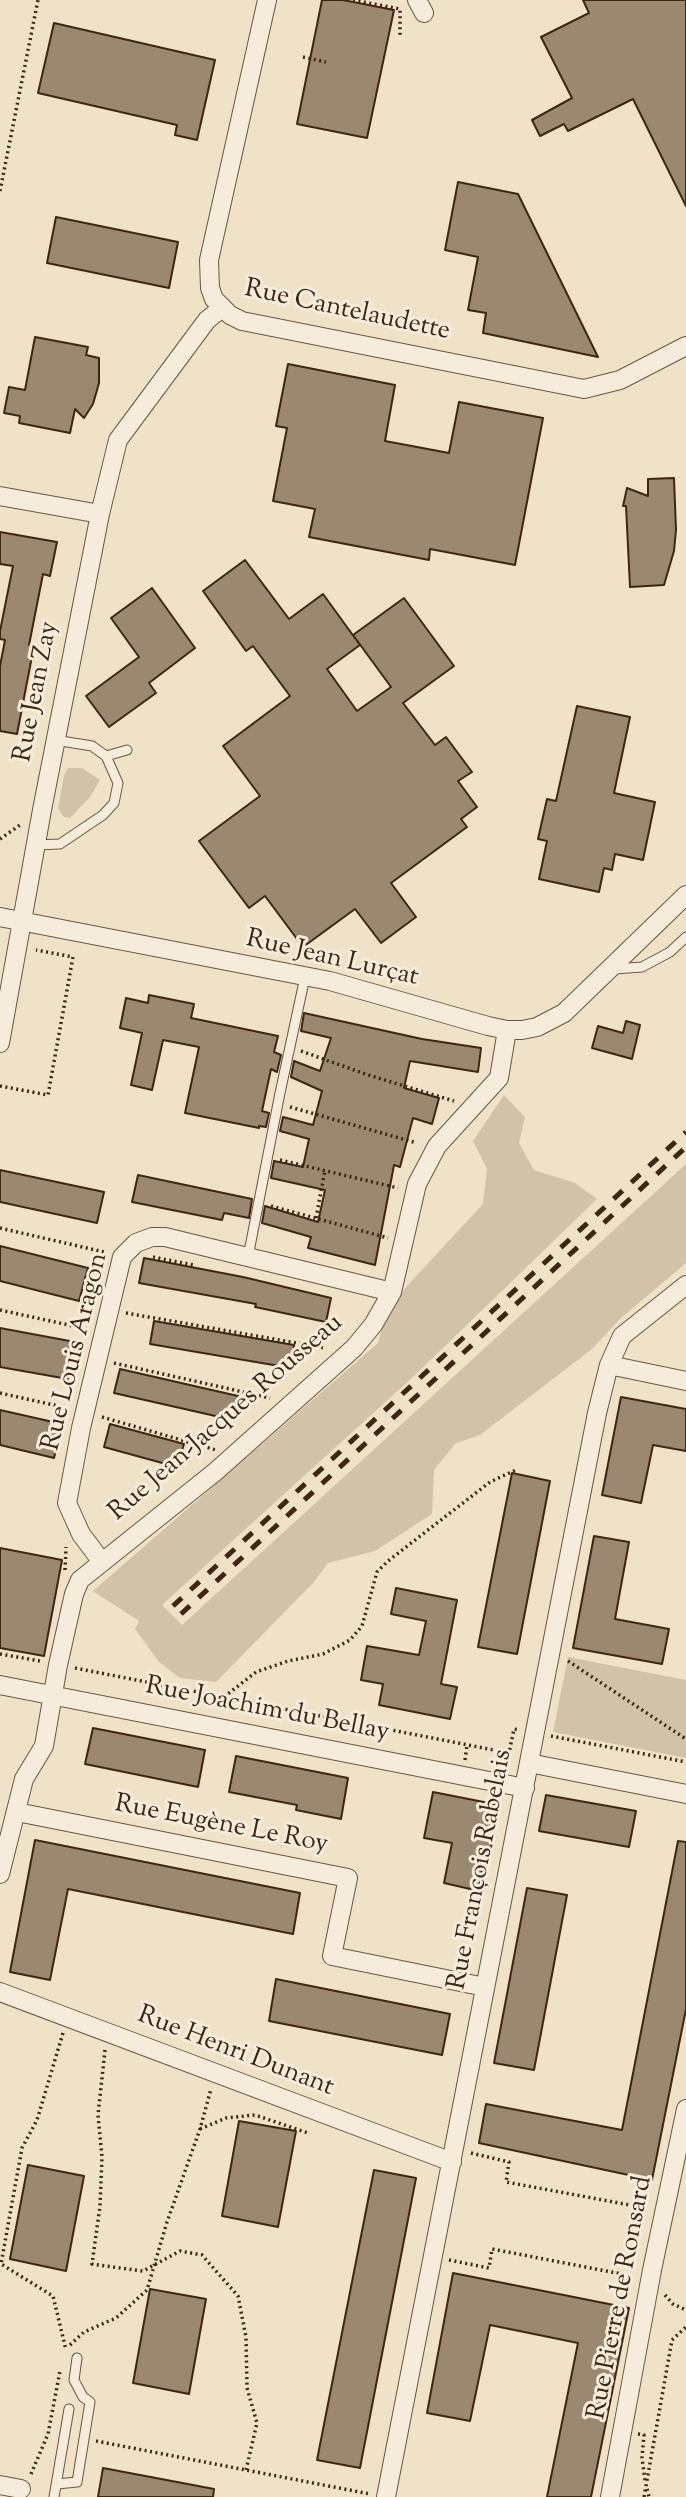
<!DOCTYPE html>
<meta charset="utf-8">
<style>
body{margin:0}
canvas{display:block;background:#f0e2c7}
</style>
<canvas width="686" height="2497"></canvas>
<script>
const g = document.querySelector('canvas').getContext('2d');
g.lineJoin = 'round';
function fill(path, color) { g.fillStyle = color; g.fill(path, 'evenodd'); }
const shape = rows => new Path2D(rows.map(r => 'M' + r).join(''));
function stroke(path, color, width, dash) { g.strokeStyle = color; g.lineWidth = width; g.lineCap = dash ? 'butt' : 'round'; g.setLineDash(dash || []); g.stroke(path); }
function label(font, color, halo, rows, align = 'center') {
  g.font = font + ' "Sorts Mill Goudy",serif'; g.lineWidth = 6; g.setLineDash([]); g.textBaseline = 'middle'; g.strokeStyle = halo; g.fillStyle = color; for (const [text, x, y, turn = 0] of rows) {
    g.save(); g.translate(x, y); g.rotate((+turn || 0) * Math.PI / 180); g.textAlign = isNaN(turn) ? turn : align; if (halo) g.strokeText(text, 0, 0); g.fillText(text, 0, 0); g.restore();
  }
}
const green = shape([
 [68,768,82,768,100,780,90,797,70,818,64,817,58,809,64,775],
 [504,1095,525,1117,519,1143,534,1170,575,1183,597,1199,414,1376,162,1605,182,1625,686,1164,686,1263,621,1318,592,1349,480,1435,456,1443,434,1470,432,1514,375,1551,328,1563,313,1583,216,1682,180,1678,159,1662,135,1629,139,1621,93,1591,378,1343,385,1317,406,1287,483,1204,487,1169,473,1141],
 [568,1657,686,1680,686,1758,553,1732]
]);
const building = shape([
 [322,0,343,0,394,10,367,138,297,124,322,0],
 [583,0,686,0,686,206,633,99,568,131,564,124,540,136,532,120,572,98,541,37,589,13,583,0],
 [54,23,215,60,197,140,175,135,177,125,38,93,54,23],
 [458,182,518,194,598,357,483,333,486,313,468,310,478,257,445,250,458,182],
 [56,217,178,242,169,288,47,263,56,217],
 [35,337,88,347,86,355,99,358,99,383,93,404,84,418,75,409,70,433,19,423,20,416,4,413,9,387,25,390,35,337],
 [288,364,395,385,385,441,449,453,459,402,543,418,515,565,430,549,429,560,309,537,315,509,273,501,287,428,276,426,288,364],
 [674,478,676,530,674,551,664,585,630,587,626,506,623,506,627,488,648,496,648,479,674,478],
 [0,532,57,542,50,576,43,574,29,645,34,646,17,734,0,731,0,666,5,640,0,639,0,631,13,566,0,564,0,532],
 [245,560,289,619,323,594,360,645,327,669,357,711,391,687,353,635,404,598,454,666,403,703,435,745,446,737,472,772,458,781,477,807,461,819,467,827,391,883,416,917,381,943,355,909,303,947,265,896,249,908,199,841,260,796,223,746,290,696,253,646,246,651,203,591,245,560],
 [152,588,195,648,149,683,156,693,109,727,86,696,139,657,111,618,152,588],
 [577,706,630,717,614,793,655,802,643,860,615,854,612,870,604,868,599,892,539,879,547,841,538,839,547,799,556,801,577,706],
 [149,995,194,1004,191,1018,278,1036,274,1052,281,1055,277,1072,271,1069,262,1111,269,1113,266,1127,259,1126,259,1128,185,1113,199,1047,163,1040,152,1090,131,1085,142,1033,120,1028,126,998,148,1003,149,995],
 [304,1013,422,1039,481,1048,478,1072,410,1061,404,1088,439,1098,432,1124,413,1118,400,1167,394,1165,375,1265,308,1248,311,1237,262,1223,265,1206,318,1222,325,1190,271,1178,274,1161,303,1167,309,1139,280,1131,283,1117,313,1125,322,1091,291,1077,294,1061,320,1071,331,1038,301,1031,304,1013],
 [626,1021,640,1025,632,1059,592,1048,598,1026,623,1033,626,1021],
 [0,1170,104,1192,97,1223,0,1202,0,1170],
 [138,1175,252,1199,249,1218,224,1213,222,1220,132,1202,138,1175],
 [0,1246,88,1268,79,1301,0,1281,0,1246],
 [144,1258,243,1277,331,1298,326,1322,255,1307,256,1304,139,1283,144,1258],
 [154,1321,294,1345,291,1368,150,1344,154,1321],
 [0,1328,75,1342,68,1379,0,1367,0,1328],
 [120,1369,238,1396,233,1420,114,1393,120,1369],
 [621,1397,686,1409,686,1451,653,1445,641,1503,602,1495,621,1397],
 [0,1410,62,1424,54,1458,0,1445,0,1410],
 [110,1424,184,1444,177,1467,104,1447,110,1424],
 [512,1473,550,1481,517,1654,478,1647,512,1473],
 [594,1536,629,1542,615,1619,669,1629,662,1664,573,1648,594,1536],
 [0,1548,62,1560,44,1656,0,1648,0,1548],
 [396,1588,457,1600,441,1684,457,1687,450,1719,379,1705,383,1684,361,1680,367,1646,419,1655,426,1621,391,1614,396,1588],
 [93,1728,205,1750,198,1787,85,1764,93,1728],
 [236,1756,348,1778,341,1819,296,1810,297,1805,229,1792,236,1756],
 [433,1792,499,1805,486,1873,481,1872,479,1891,444,1883,452,1843,424,1838,433,1792],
 [546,1795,636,1811,629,1847,539,1831,546,1795],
 [35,1840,300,1893,293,1934,68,1889,50,1980,10,1972,35,1840],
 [678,1841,686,1842,686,2009,652,2180,479,2143,486,2104,622,2130,678,1841],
 [527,1888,567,1895,534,2070,494,2063,527,1888],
 [276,1979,450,2014,442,2055,269,2021,276,1979],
 [239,2121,296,2131,278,2227,222,2216,239,2121],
 [28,2165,84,2176,66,2271,10,2259,28,2165],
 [374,2170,416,2178,360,2468,317,2460,374,2170],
 [453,2273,629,2308,591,2497,547,2497,578,2343,490,2325,470,2421,427,2413,453,2273],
 [150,2289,206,2299,189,2394,133,2383,150,2289],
 [103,2468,214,2489,213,2497,98,2497,103,2468]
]);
const path = shape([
 [353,0,400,9,400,36],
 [303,57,326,62],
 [0,191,38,0],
 [0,839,20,825],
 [301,1051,368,1075,454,1101],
 [0,1086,48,1095,73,957,36,950],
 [290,1107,417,1143],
 [280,1160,398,1188],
 [271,1206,388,1238],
 [316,1218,325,1170],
 [0,1228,104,1252],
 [153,1257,194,1265],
 [0,1310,87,1329],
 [126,1313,325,1348],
 [114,1363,270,1398],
 [0,1393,67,1408],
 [102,1417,216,1450],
 [65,1570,66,1547],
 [0,1654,40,1661],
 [568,1661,686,1739],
 [75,1668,509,1753,514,1729,519,1730],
 [224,1697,256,1672,288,1661,323,1654,350,1640,362,1626,377,1572,388,1561,490,1482,518,1469],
 [551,1736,686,1762],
 [465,1760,467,1745],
 [494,1762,497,1762,509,1753],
 [63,2033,37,2120,22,2148,1,2264,53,2296,66,2350],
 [105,2050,98,2115,102,2157,100,2206,92,2264,143,2271,180,2251,202,2255,238,2296,246,2337,247,2388,257,2423,246,2470],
 [200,2129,226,2118,255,2115,308,2133],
 [471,2153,509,2162,506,2182,646,2208],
 [449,2260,489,2268,492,2249,632,2276],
 [665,2295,673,2304,686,2310],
 [70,2345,84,2332,116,2318,147,2290,167,2222,200,2129,211,2089],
 [638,2434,644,2435,642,2457,645,2481],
 [96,2441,370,2494],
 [31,2474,48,2434,60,2371],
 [647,2489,649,2497],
 [644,2497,672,2340,686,2327]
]);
const lane = shape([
 [106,756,127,750],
 [35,845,60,844,103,815,114,803,118,783,106,756,92,746,55,740],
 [614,969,642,967,670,952,686,937],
 [248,1257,280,1093,305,977],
 [57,2484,77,2482,90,2402,83,2397,74,2380,77,2358],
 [54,2497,69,2409]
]);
const street = shape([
 [267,0,209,260,210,288,214,299,230,315,242,321,584,389,620,380,686,346],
 [417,0,424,13],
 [0,496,100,514,42,810,0,1043],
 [100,514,118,440,207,320,222,308],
 [0,917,330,981,488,1026,507,1030,522,1030,537,1027,564,1013,686,895],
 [609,1365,686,1381],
 [102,1562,81,1534,67,1503,81,1428,122,1257,136,1243,152,1237,165,1237,392,1292],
 [0,1685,525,1788],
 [529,1763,686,1794],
 [17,1812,348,1878,332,1956,485,1987],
 [0,1874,24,1779,44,1746,58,1665,74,1594,80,1580,215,1472,354,1348,373,1325,392,1292,417,1184,437,1146,499,1078,507,1030],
 [0,1992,452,2162],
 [0,2485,21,2489],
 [386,2497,597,1413,609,1365,622,1336,686,1285],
 [610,2497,652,2270,686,2109]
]);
const rail = shape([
 [173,1606,686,1132],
 [181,1614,686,1147]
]);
const streetNames = [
 ["Rue Cantelaudette",347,312,12],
 ["Rue Jean Zay",38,692,-79],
 ["Rue Jean Lurçat",332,960,13],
 ["Rue Louis Aragon",77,1352,-76],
 ["Rue Jean-Jacques Rousseau",227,1419,-41],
 ["Rue Joachim du Bellay",267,1711,11],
 ["Rue Eugène Le Roy",221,1826,11],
 ["Rue François Rabelais",482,1870,-79],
 ["Rue Henri Dunant",235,2053,21],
 ["Rue Pierre de Ronsard",622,2298,-79]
];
fill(green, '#d2c2a8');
fill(building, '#9b8871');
stroke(building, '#3f2613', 2);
stroke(lane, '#6b5540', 11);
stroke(street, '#6b5540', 20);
stroke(path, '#3f2613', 3.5, [2, 3.5]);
stroke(lane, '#f5ecdb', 9);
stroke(street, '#f5ecdb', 18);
stroke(rail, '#3f2613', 5, [12, 12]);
label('26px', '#3f2613', '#f5ecdb', streetNames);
</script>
